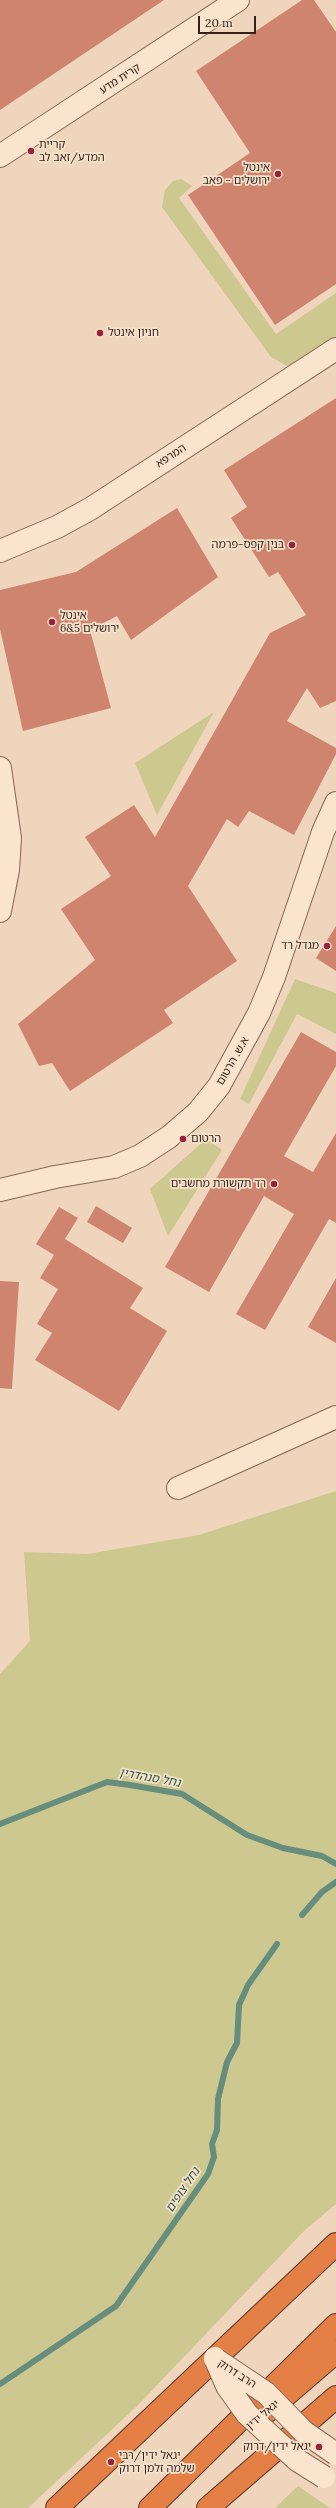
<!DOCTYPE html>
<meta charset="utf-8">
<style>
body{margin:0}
#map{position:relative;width:336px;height:2508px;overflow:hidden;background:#efd5bb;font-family:Lora,serif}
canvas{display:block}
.scale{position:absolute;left:198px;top:16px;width:58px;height:18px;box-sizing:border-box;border:2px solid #34221a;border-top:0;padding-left:5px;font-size:12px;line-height:14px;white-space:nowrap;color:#34221a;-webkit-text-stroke:3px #f6e1ca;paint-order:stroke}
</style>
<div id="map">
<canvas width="336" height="2508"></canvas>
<div class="scale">20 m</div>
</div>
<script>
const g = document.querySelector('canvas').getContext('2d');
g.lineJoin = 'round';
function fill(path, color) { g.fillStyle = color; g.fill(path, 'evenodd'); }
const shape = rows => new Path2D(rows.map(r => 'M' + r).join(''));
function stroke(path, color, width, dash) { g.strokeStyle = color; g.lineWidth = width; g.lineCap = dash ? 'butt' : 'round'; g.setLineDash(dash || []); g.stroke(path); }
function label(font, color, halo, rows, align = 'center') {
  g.font = font + ' Lora,"Noto Sans Hebrew",serif'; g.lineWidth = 3.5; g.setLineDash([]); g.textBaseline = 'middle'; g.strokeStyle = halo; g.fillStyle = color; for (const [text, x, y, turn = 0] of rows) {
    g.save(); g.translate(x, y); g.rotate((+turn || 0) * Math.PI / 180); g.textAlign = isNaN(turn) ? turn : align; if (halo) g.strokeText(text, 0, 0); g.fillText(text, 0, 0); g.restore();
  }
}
const green = shape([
 [181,179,192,186,179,198,276,334,336,293,336,340,308,359,287,366,271,357,162,207,165,190,173,181],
 [214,712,157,815,135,763],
 [295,979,336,993,336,1034,297,1014,249,1104,240,1099],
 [206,1139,222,1150,168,1236,150,1189],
 [336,1491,336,2204,305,2230,138,2405,28,2508,0,2508,0,1674,30,1641,24,1552,87,1554,199,1535],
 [298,2486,330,2508,275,2508]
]);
const stream = shape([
 [0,1824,107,1782,130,1785,182,1794,247,1835,283,1848,322,1856,336,1864],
 [302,1915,322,1892,336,1882],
 [0,2384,116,2306,208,2174,214,2157,212,2144,217,2130,218,2099,227,2062,237,2043,239,2005,248,1985,277,1944]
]);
const building = shape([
 [0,0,164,0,0,110],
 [302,0,314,0,336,32,336,284,275,325,188,195,250,153,196,71],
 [336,398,336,701,320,708,307,688,287,721,336,748,336,754,294,835,249,811,238,827,227,819,188,886,237,961,164,1010,173,1023,70,1091,52,1063,39,1066,18,1024,95,960,61,909,111,876,85,837,134,805,155,837,270,633,306,615,278,572,269,577,231,518,247,507,224,470],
 [177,508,218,577,131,640,117,616,90,630,111,708,23,731,0,629,0,590,76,572],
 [336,926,336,971,316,958],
 [301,1032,336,1052,336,1066,284,1156,313,1172,336,1133,336,1223,329,1219,265,1330,236,1314,294,1214,264,1196,209,1292,165,1267],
 [96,1206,132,1228,123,1243,87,1222],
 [59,1207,78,1218,65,1239,143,1288,130,1308,167,1331,119,1411,35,1360,52,1333,37,1324,58,1289,40,1278,54,1255,36,1244],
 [336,1278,336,1343,308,1327],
 [0,1281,19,1282,12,1389,0,1388]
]);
const minor = shape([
 [0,156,238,0],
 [0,551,57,527,90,509,336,349],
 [0,768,10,838,8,870,0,911],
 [0,1190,55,1177,114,1167,140,1156,169,1137,198,1112,219,1086,259,1013,274,977,323,832,336,803],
 [178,1488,336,1417]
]);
const highway = shape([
 [264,2414,336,2352],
 [57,2508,336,2244],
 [150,2508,336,2325],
 [208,2508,336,2397]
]);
const minorBridge = shape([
 [215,2358,227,2386,247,2414,297,2460,324,2477],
 [215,2359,266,2393,304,2432,336,2454]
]);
const markers = [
 [31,151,4,"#97233a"],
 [278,174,4,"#97233a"],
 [100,333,4,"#97233a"],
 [292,545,4,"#97233a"],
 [52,622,4,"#97233a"],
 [327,946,4,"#97233a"],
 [183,1139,4,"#97233a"],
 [274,1184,4,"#97233a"],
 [319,2447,4,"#97233a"],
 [111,2462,4,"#97233a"]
];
const streetNames = [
 ["קרית מדע",120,79,-33],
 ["המרפא",171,456,-33],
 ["א.ש. הרטום",233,1061,-60],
 ["הרב דרוק",237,2374,33],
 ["יגאל ידין",263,2415,-40]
];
const poiNames = [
 ["קריית",39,145],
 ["המדע/זאב לב",39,158],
 ["אינטל",270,168,"right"],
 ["ירושלים - פאב",270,181,"right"],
 ["חניון אינטל",108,333],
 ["בנין קפס-פרמה",284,545,"right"],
 ["אינטל",60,616],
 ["ירושלים 5&6",60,629],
 ["מגדל רד",319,946,"right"],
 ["הרטום",191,1139],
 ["רד תקשורת מחשבים",266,1184,"right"],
 ["יגאל ידין/דרוק",311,2447,"right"],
 ["יגאל ידין/רבי",119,2456],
 ["שלמה זלמן דרוק",119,2469]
];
const waterNames = [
 ["נחל סנהדרין",150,1778,10],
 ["נחל צופים",183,2190,-56]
];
fill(green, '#cdc88f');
stroke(stream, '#678d7c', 6);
fill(building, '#cf846f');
stroke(minor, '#866554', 24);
stroke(highway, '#533529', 24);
stroke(minor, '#fae4ce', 22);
stroke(highway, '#e47f46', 22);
stroke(minorBridge, '#866554', 24, []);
stroke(minorBridge, '#fae4ce', 22);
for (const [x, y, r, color] of markers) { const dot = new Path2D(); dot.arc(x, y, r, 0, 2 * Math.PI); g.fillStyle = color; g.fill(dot); stroke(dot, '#f6e1ca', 1.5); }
label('11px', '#34221a', '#f6e1ca', streetNames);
label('11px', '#34221a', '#f6e1ca', poiNames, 'left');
label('italic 12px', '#285549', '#f6e1ca', waterNames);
</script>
